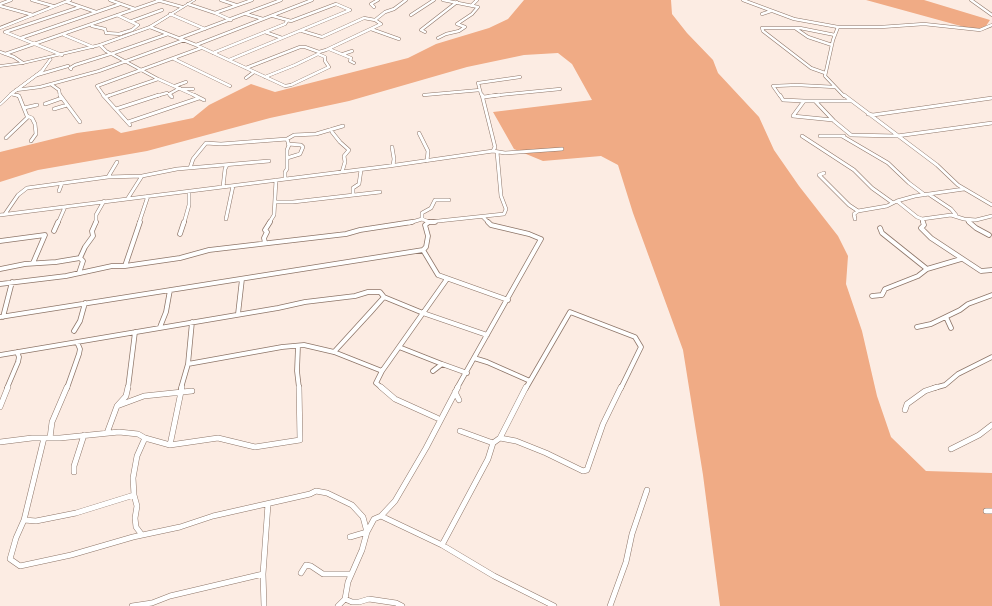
<!DOCTYPE html>
<style>
body{margin:0}
canvas{display:block;background:#fcece3}
</style>
<canvas width="992" height="606"></canvas>
<script>
const g = document.querySelector('canvas').getContext('2d');
g.lineJoin = 'round';
function fill(path, color) { g.fillStyle = color; g.fill(path, 'evenodd'); }
const shape = rows => new Path2D(rows.map(r => 'M' + r).join(''));
function stroke(path, color, width, dash) { g.strokeStyle = color; g.lineWidth = width; g.lineCap = dash ? 'butt' : 'round'; g.setLineDash(dash || []); g.stroke(path); }
const forest = shape([
 [524,0,671,0,672,14,687,33,713,60,718,73,759,117,774,150,799,186,838,236,848,256,846,284,862,331,877,396,891,437,926,471,992,473,992,606,720,606,703,475,683,350,633,213,618,165,601,156,543,161,514,149,493,112,592,100,572,64,558,53,524,55,467,67,349,101,270,118,147,151,38,170,0,182,0,152,77,133,113,128,121,133,193,118,209,105,251,84,275,92,408,58,436,44,489,28,508,19],
 [866,0,924,0,990,20,986,26,980,29,968,28]
]);
const minorFar3 = shape([
 [32,0,53,6],
 [110,0,135,9],
 [157,0,182,7],
 [221,0,236,5],
 [743,0,794,19,838,27,881,27,924,24,980,30,992,25],
 [971,0,992,15],
 [67,2,96,12],
 [0,4,11,0],
 [188,4,215,13,252,0],
 [472,5,477,0],
 [0,6,33,15],
 [374,7,371,4,378,0],
 [215,13,231,20],
 [170,14,205,29],
 [246,14,263,19],
 [762,14,771,11],
 [117,15,138,25,132,30,119,34],
 [411,15,434,0],
 [273,16,291,21,336,4,350,10],
 [375,20,385,12,394,9,406,0],
 [132,21,162,10],
 [92,26,105,29,106,33,121,34],
 [150,27,196,45,285,86,291,85,329,67,325,61,325,57,318,54],
 [838,27,833,40,825,76,844,96],
 [0,28,70,0],
 [795,28,808,37,832,45],
 [371,29,399,39],
 [5,32,80,7],
 [5,32,62,55],
 [265,32,282,38],
 [425,32,421,30,457,2],
 [64,35,93,47],
 [21,38,120,4],
 [180,38,281,0],
 [438,38,446,34,459,31,465,27,457,24,472,14,478,7,443,0],
 [100,45,106,51,158,79,196,96],
 [196,45,312,0],
 [329,49,351,58,350,61,354,63],
 [0,52,14,57,23,63],
 [213,53,285,24,287,21],
 [5,54,158,1],
 [111,54,168,34],
 [343,54,352,51],
 [176,58,174,59,230,86],
 [229,60,350,10],
 [246,68,300,47,305,47,319,52,326,50,381,24,375,20,364,18,322,37,302,31],
 [71,69,70,68,75,65,110,54],
 [825,73,811,68,763,31,762,28,800,28,835,35],
 [37,75,68,66],
 [265,77,295,65,318,54,319,52],
 [246,78,254,72],
 [52,85,59,90,60,96],
 [175,86,186,82],
 [182,89,193,89],
 [16,90,40,87,99,71,184,40],
 [11,94,19,96],
 [424,95,480,90],
 [104,96,97,86,201,48],
 [108,96,158,79],
 [156,96,167,93],
 [171,96,169,94,180,88],
 [483,96,481,94,478,83,520,77],
 [489,96,560,89],
 [780,96,773,86,797,85,835,87]
]);
const minorFar2 = shape([
 [17,95,19,96,27,116,32,118,35,124,36,134,31,141],
 [60,95,80,122],
 [103,95,130,125],
 [170,95,172,97],
 [194,95,204,100],
 [482,95,495,147,493,151],
 [780,95,783,100,804,101],
 [844,95,937,165,958,185,992,205],
 [106,97,110,95],
 [484,97,499,95],
 [816,102,834,121,851,135,896,136],
 [45,104,62,98],
 [24,108,37,105],
 [54,109,67,105],
 [116,109,159,95],
 [868,114,873,115,992,98],
 [833,120,793,116,804,101,852,101],
 [128,122,199,98],
 [332,129,332,132,340,142,349,150,344,156,345,162,342,172],
 [419,133,428,151,427,161],
 [802,136,854,170,872,188,893,203],
 [820,136,844,136],
 [842,136,888,163,909,183,925,195],
 [897,136,992,123],
 [6,138,28,117],
 [392,147,394,159,393,165],
 [287,158,300,154,303,147,301,145,288,144],
 [190,168,193,159,206,143,221,144,287,139,294,135,316,134,343,126],
 [824,173,819,175,849,205,858,211],
 [108,177,117,162],
 [285,179,285,172,287,169,287,150,289,145,287,139],
 [223,187,225,169,227,165],
 [59,191,62,183],
 [353,194,353,188,359,184,361,170],
 [930,195,951,209,956,215],
 [128,198,142,176],
 [897,201,917,217,922,219,951,215,964,219,976,220,992,216],
 [275,202,293,202,380,192],
 [5,214,18,195,27,188,108,177,142,176,177,169,269,161],
 [0,215,389,166,493,151,505,153,562,149],
 [483,217,489,223],
 [226,219,233,186],
 [422,219,422,213,431,208,435,200,449,200],
 [855,219,854,214,858,211,887,206,897,201,915,196,964,189],
 [922,219,923,223],
 [967,220,970,223],
 [58,223,65,207],
 [96,223,96,215,104,201],
 [139,223,148,196],
 [184,223,189,205,189,191],
 [269,223,274,215,276,180],
 [409,223,422,219,429,222,504,214,506,209,501,196,497,152]
]);
const minorFar1 = shape([
 [428,222,435,222],
 [923,222,924,225,921,228,931,238,981,271,992,270],
 [969,222,976,228,989,235],
 [880,228,882,233,927,269],
 [54,231,58,222],
 [180,234,184,222],
 [0,241,45,235,33,263],
 [265,243,264,238,267,232,265,230,270,222],
 [423,250,438,275,508,300],
 [125,266,140,222],
 [0,269,25,264,56,262,80,258],
 [79,273,83,261,80,258,85,247,93,236,92,231,96,222],
 [0,284,66,276,112,266,125,266,180,258,209,250,346,234,360,230,412,222],
 [872,296,882,295,885,289,918,276,927,269,961,259],
 [384,297,423,313,487,335],
 [384,297,370,313,334,352,384,297],
 [238,314,242,279],
 [0,317,423,250,426,247,428,236,425,225,429,222],
 [3,317,12,282],
 [946,317,951,328],
 [192,322,188,364,282,347,304,345,334,352,382,371,447,279],
 [160,327,166,312,170,290],
 [917,327,931,324,960,310,968,304,992,295],
 [74,331,80,321,85,303],
 [298,346,297,371,299,388],
 [399,347,442,364],
 [0,355,278,308,305,302,355,296,368,292,380,292,384,297],
 [474,358,487,362,530,381],
 [382,371,376,383,382,388],
 [433,371,442,364,467,373],
 [7,388,18,362,19,357,17,352],
 [67,388,79,354,80,349,77,342],
 [128,388,135,332],
 [181,388,188,364],
 [457,388,541,239,529,234,491,225,488,222],
 [526,388,570,312,635,337,641,347,621,388],
 [934,388,945,385,958,374,992,357]
]);
const minor = shape([
 [381,387,395,399,437,418],
 [455,392,459,400],
 [117,406,144,396,192,391],
 [0,407,8,387],
 [905,410,907,404,925,391,937,387],
 [107,433,117,406,126,396,128,387],
 [44,438,24,520,16,538,10,559,20,566,71,555,133,537,180,527,213,516,310,494,316,491,327,493,352,505,363,517,367,532,374,519,381,516,395,501,426,448,458,387],
 [50,438,52,422,67,387],
 [500,438,516,441,546,453,583,471,587,470,603,424,621,387],
 [500,438,526,387],
 [0,442,32,438,60,438,119,432,138,434,145,438,170,445,218,438,255,447,300,440,299,387],
 [493,443,500,438],
 [170,445,182,387],
 [951,449,979,435,992,425],
 [74,472,74,466,84,435],
 [986,511,992,511],
 [381,516,442,545,494,576,554,606],
 [24,520,36,521,76,513,134,495],
 [142,535,136,527,135,518,137,506,134,495,133,478,137,456,145,438],
 [350,537,367,532],
 [442,545,488,459,493,443,460,431],
 [301,573,306,565,311,566,323,574,351,574],
 [345,599,352,602,359,602,369,599,396,603,402,606],
 [132,606,152,603,170,596,263,574],
 [264,606,263,574,268,504],
 [338,606,345,599,348,582,362,550,367,532],
 [610,606,626,562,632,534,647,490]
]);
const tertiary = shape([
 [193,0,196,0,151,28,101,46,23,64,0,67,0,65,23,62,99,44,149,26,193,0],
 [50,58,52,59,43,72,12,95,0,106,0,103,10,93,41,70,50,58]
]);
fill(forest, '#f0ab85');
stroke(minorFar3, '#8e7669', 3.5);
stroke(minorFar2, '#8e7669', 4);
stroke(minorFar1, '#8e7669', 5.5);
stroke(minor, '#8e7669', 6);
stroke(tertiary, '#8e7669', 1);
stroke(minorFar3, '#fff', 2.5);
stroke(minorFar2, '#fff', 3);
stroke(minorFar1, '#fff', 4);
stroke(minor, '#fff', 5);
fill(tertiary, '#fff');
</script>
